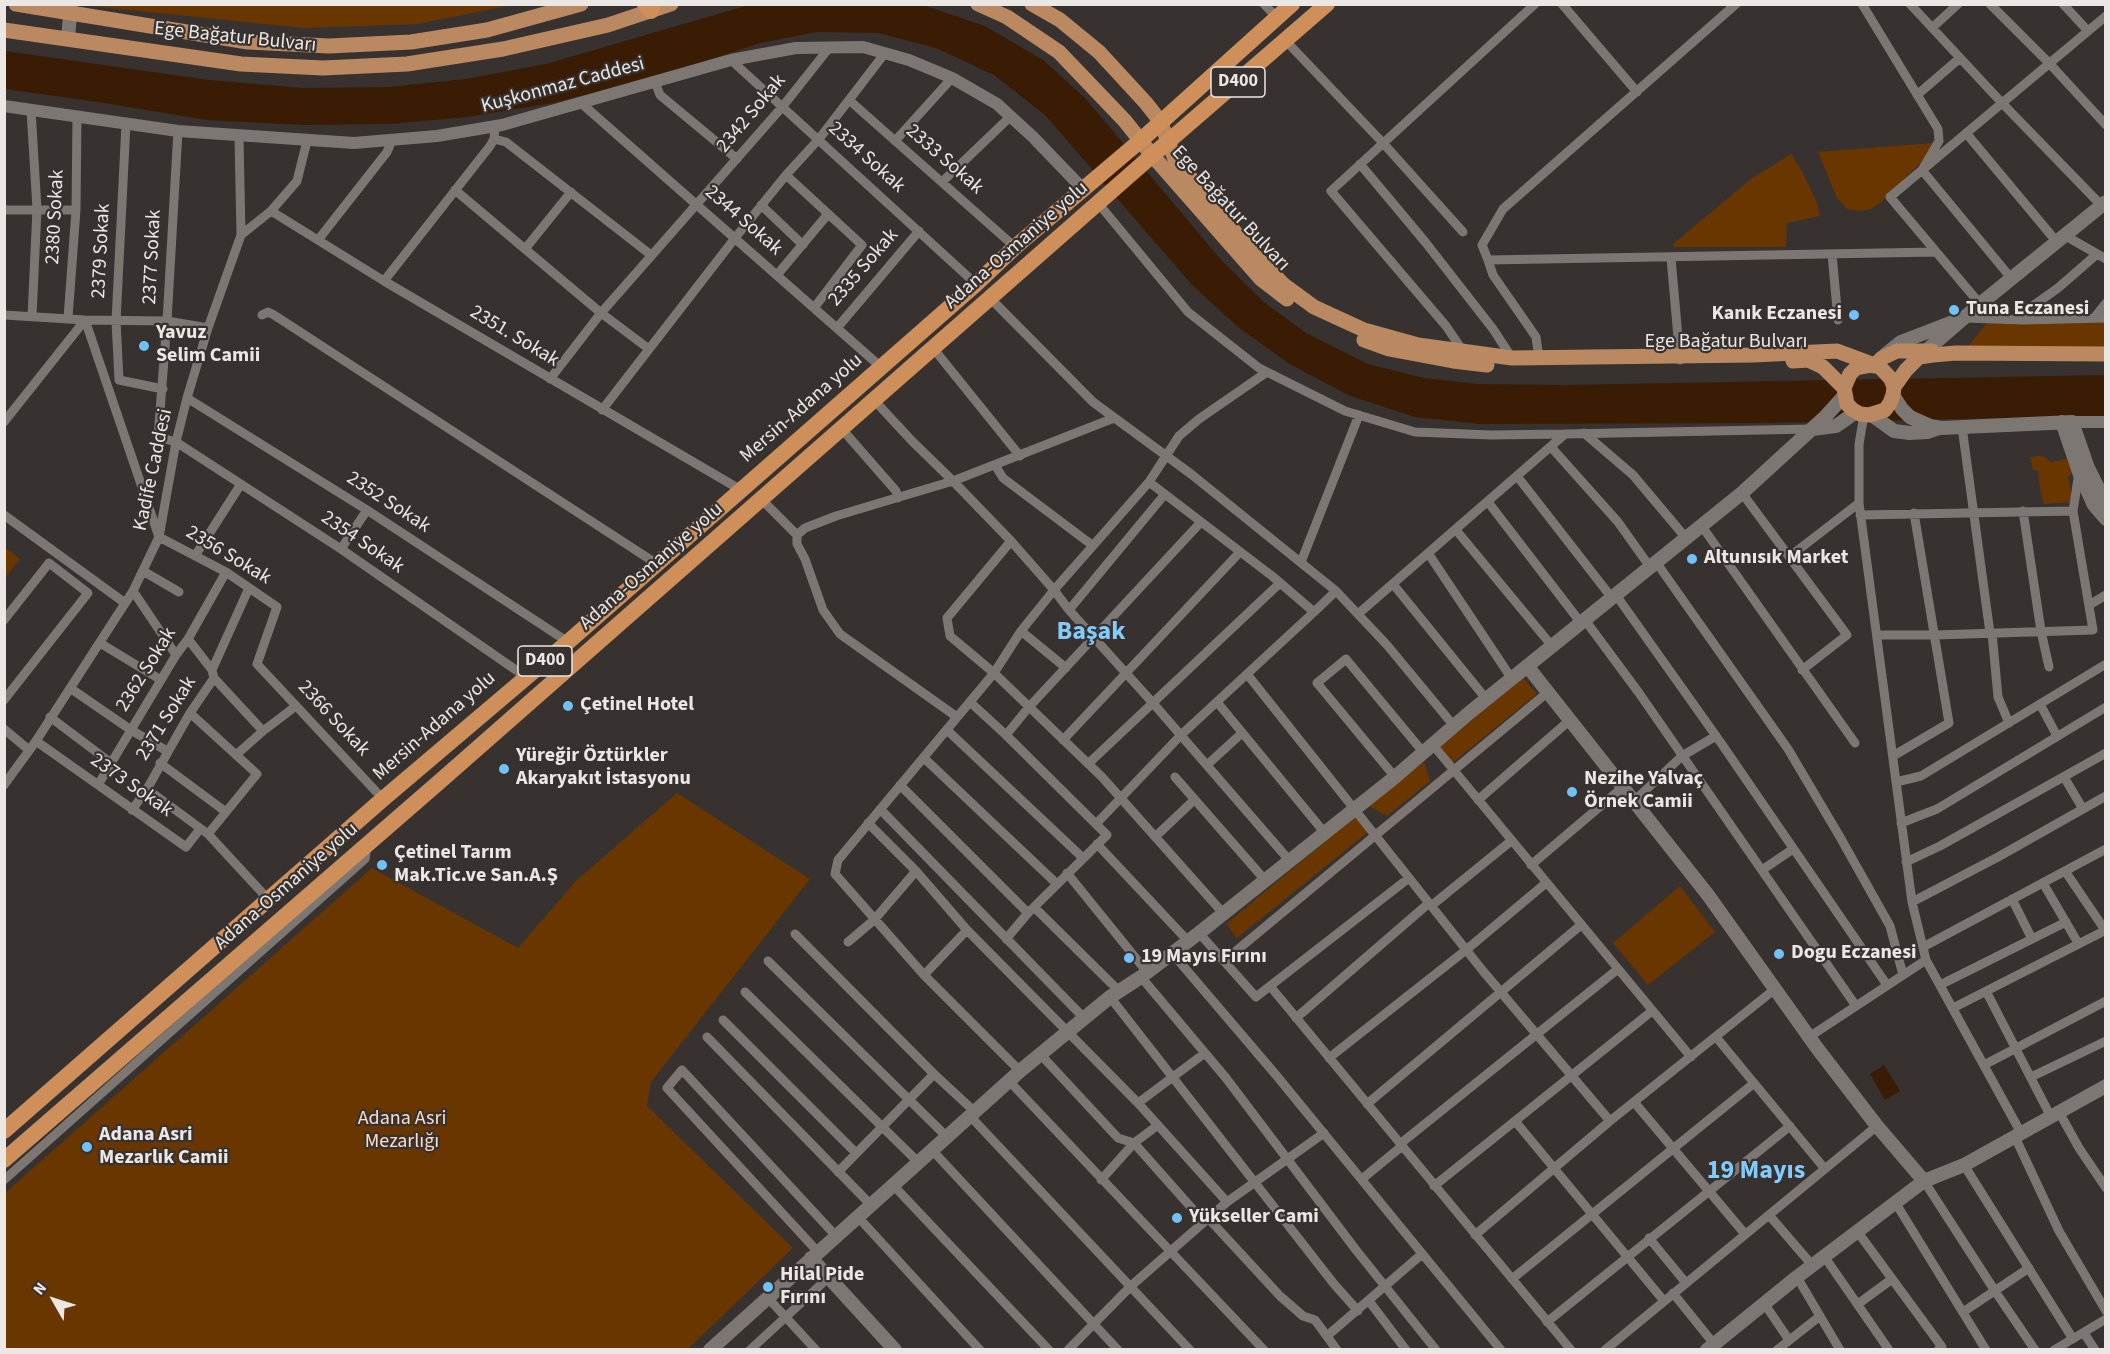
<!DOCTYPE html>
<meta charset="utf-8">
<style>
body{margin:0}
#map{position:relative;width:2110px;height:1354px;overflow:hidden;background:#37322f;font-family:"Source Sans 3",sans-serif}
canvas{display:block}
.frame{position:absolute;inset:0;border:6px solid #eae7e5;pointer-events:none}
.north{position:absolute;left:24px;top:1270px;width:60px;height:60px;-webkit-text-stroke:4px #37322f;paint-order:stroke;rotate:309deg;font-size:16px;font-weight:700;line-height:24px;text-align:center;color:#eae7e5}
.north::after{content:'';display:block;margin:auto;width:21px;height:27px;background:#eae7e5;clip-path:polygon(50% 0,100% 100%,50% 72%,0 100%)}
</style>
<div id="map">
<canvas width="2110" height="1354"></canvas>
<div class="frame"></div>
<div class="north">N</div>
</div>
<script>
const g = document.querySelector('canvas').getContext('2d');
g.lineJoin = 'round';
function fill(path, color) { g.fillStyle = color; g.fill(path, 'evenodd'); }
const shape = rows => new Path2D(rows.map(r => 'M' + r).join(''));
function stroke(path, color, width, dash) { g.strokeStyle = color; g.lineWidth = width; g.lineCap = dash ? 'butt' : 'round'; g.setLineDash(dash || []); g.stroke(path); }
function label(font, color, halo, rows, align = 'center') {
  g.font = font + ' "Source Sans 3",sans-serif'; g.lineWidth = 4.5; g.setLineDash([]); g.textBaseline = 'middle'; g.strokeStyle = halo; g.fillStyle = color; for (const [text, x, y, turn = 0] of rows) {
    g.save(); g.translate(x, y); g.rotate((+turn || 0) * Math.PI / 180); g.textAlign = isNaN(turn) ? turn : align; if (halo) g.strokeText(text, 0, 0); g.fillText(text, 0, 0); g.restore();
  }
}
const green = shape([
 [81,5,512,4,512,5,418,24,304,28],
 [1933,143,1936,148,1880,203,1871,209,1860,211,1847,209,1837,198,1818,152],
 [1791,154,1802,171,1817,203,1820,216,1787,223,1786,247,1674,247,1673,244,1751,179],
 [2105,322,2105,348,1971,347,1969,345,1986,324],
 [2043,456,2051,462,2066,459,2074,471,2068,477,2073,502,2044,504,2040,490,2038,470,2033,470,2030,457],
 [5,547,20,559,5,578],
 [1523,678,1537,694,1452,763,1439,747],
 [1424,762,1430,781,1387,816,1369,806],
 [677,793,810,879,651,1082,647,1106,793,1248,688,1349,5,1349,5,1193,372,868,518,948,576,881],
 [1355,817,1368,832,1237,938,1226,924],
 [1680,886,1715,932,1648,985,1613,943]
]);
const water = shape([
 [749,5,923,5,985,26,1043,60,1085,98,1222,261,1265,303,1306,333,1368,364,1424,378,1478,384,1565,385,2105,375,2105,416,1768,423,1480,424,1415,417,1348,395,1288,363,1238,327,1193,286,1045,115,994,75,936,48,878,33,817,32,761,43,658,76,553,103,467,117,390,124,303,125,207,120,98,102,5,89,5,51,209,80,303,88,389,87,466,79,546,64],
 [1884,1065,1900,1091,1885,1100,1870,1074]
]);
const minor = shape([
 [1264,4,1277,18],
 [1562,4,1637,92],
 [1736,4,1503,209,1482,245,1488,260,1936,252],
 [1862,4,1938,129,1939,141,1922,170,2011,278],
 [1910,4,2002,103,2101,205],
 [1990,4,2049,63,2106,125],
 [2063,4,2088,31],
 [1932,28,1958,4],
 [1286,41,1383,143,1463,232],
 [731,60,976,284],
 [655,82,660,95,737,159],
 [1917,95,1960,58],
 [849,100,1015,247],
 [581,103,881,367],
 [31,110,37,209,32,316],
 [126,124,116,321,119,380,163,389],
 [178,131,167,321,158,437,176,442,341,549,526,677],
 [1966,133,2056,241],
 [494,139,506,142,651,255],
 [895,141,952,78],
 [1360,164,1426,243,1493,329,1512,358],
 [786,175,862,245,814,308],
 [942,182,1011,116],
 [455,190,601,313,649,349],
 [1098,203,1188,312,1259,368,1345,411,1415,432,1491,435,1565,434],
 [761,205,803,245],
 [4,210,76,210],
 [271,211,384,281,741,490],
 [241,235,271,211,297,181,307,141],
 [2064,235,2106,259],
 [318,240,387,152,392,140],
 [525,249,571,192],
 [1832,254,1838,320],
 [1671,258,1680,360],
 [1488,260,1493,275,1536,337,1539,358],
 [777,275,828,214],
 [384,281,490,146,494,139,495,126],
 [990,298,1093,402,1191,474,1336,591],
 [1980,304,1890,197,2106,16],
 [4,315,85,320,167,321,208,328],
 [262,315,268,312,274,315,657,564],
 [68,318,76,210,77,117],
 [1964,318,2023,320,2106,318],
 [2094,318,2106,303],
 [85,320,159,537,226,572,277,607,257,664,383,799],
 [2023,320,2034,305,2058,288,2097,254],
 [837,328,919,231],
 [933,348,1020,456],
 [1463,351,1446,326,1331,191,1535,4],
 [1267,372,1199,419,1179,436,1149,482,1054,590,1069,610,1152,702,1289,860],
 [550,379,601,313,783,106,829,48],
 [187,398,367,510,568,642],
 [874,400,912,441,953,481,1011,541,1054,590,1021,631,994,673,838,860,835,874,924,975,1020,1071],
 [602,410,735,238,786,175,819,139,885,53],
 [1864,415,1859,444,1859,503,1912,902,1926,960,2021,1133],
 [4,422,85,320],
 [1962,427,1990,633],
 [841,428,896,491,898,498],
 [1584,433,1633,475,1686,538],
 [1551,447,1618,522,1650,567],
 [995,465,1003,478,1092,545],
 [1517,476,1612,598],
 [1149,482,1272,576,1314,612,1336,591,1387,645,1454,726],
 [1742,493,1847,635,1802,670],
 [761,499,797,535],
 [1488,502,1581,623],
 [2023,511,2041,631,2049,667],
 [4,515,125,603],
 [1860,515,2073,511],
 [1701,525,1855,743],
 [1456,530,1552,646],
 [1011,541,947,618,950,636,994,673,1102,777,1223,913],
 [341,549,367,510],
 [1428,553,1512,679],
 [195,556,241,484],
 [1789,557,1859,503],
 [1301,562,1359,415],
 [1656,562,1788,749,1840,837,1890,926,1903,975],
 [143,571,179,592],
 [1393,584,1487,700],
 [133,591,176,655],
 [1616,595,1721,743,1887,985],
 [2089,605,2106,595],
 [1069,610,1165,494],
 [1358,614,1565,434,1812,429],
 [4,620,49,563,88,593,4,700],
 [1585,620,1639,693,1856,1006],
 [1021,631,1066,668],
 [1992,633,1998,697,2009,723],
 [1877,635,1935,635,2093,630,2073,511,2079,472],
 [188,639,212,670,214,678,263,731],
 [100,643,161,680],
 [212,670,249,588],
 [1247,674,1483,971,1610,1121],
 [70,688,131,730,167,751],
 [970,702,1006,735,1107,835,1028,913,1006,939],
 [1217,702,1324,832],
 [2040,704,2057,736],
 [190,713,257,774,208,834],
 [50,717,111,763],
 [957,717,840,634,823,610,805,559,797,544,797,535,805,528,836,516,953,481,1114,418],
 [4,729,29,750],
 [947,730,1083,858],
 [1006,735,1029,707,1201,522],
 [1063,740,1240,552],
 [36,741,186,847,200,829],
 [1433,745,1691,1057],
 [236,755,263,731,296,706],
 [1893,756,1949,723,1914,513],
 [924,758,1057,884],
 [160,763,226,812],
 [1088,764,1280,583],
 [1207,765,1242,733],
 [1175,777,1265,880],
 [1395,777,1317,683,1346,659,1423,752],
 [2064,777,2083,809],
 [1896,782,1921,776,2106,664],
 [4,785,36,741,133,591,159,537,176,442,187,398,208,328,241,235,239,136],
 [98,785,176,655,188,639,226,572],
 [900,785,1028,913],
 [147,789,208,834,268,899],
 [1478,800,1570,720],
 [1634,801,1682,756,1716,736],
 [880,809,1085,1019],
 [132,810,147,789,190,713,214,678],
 [868,823,916,871,967,930,1138,1103,1227,1202],
 [1901,823,1937,809,2106,707],
 [1096,824,1181,735,1314,612],
 [1155,837,1194,800],
 [1097,844,1188,941],
 [1906,862,1940,846,2106,753],
 [1531,865,1623,787],
 [1762,870,1793,849],
 [2065,871,2105,930],
 [1067,873,1147,972],
 [2043,883,2078,943],
 [2012,899,2032,939],
 [1912,902,1998,857,2106,796],
 [1431,906,1511,841],
 [1034,907,1119,991],
 [1199,933,1256,997,1270,986,1571,1350],
 [795,934,934,1074,975,1112],
 [848,942,874,920,916,871],
 [1923,947,2106,849],
 [1172,953,1276,1075,1501,1350],
 [768,961,947,1137],
 [1224,961,1548,692],
 [924,975,967,930],
 [1141,977,1226,1078,1356,1250,1436,1350],
 [1940,985,2066,922],
 [1270,986,1409,878],
 [1986,991,2051,1117],
 [745,992,918,1162],
 [1110,997,1334,1284,1358,1311],
 [1953,1008,2106,930],
 [1296,1018,1429,903],
 [723,1020,856,1153],
 [707,1037,871,1205],
 [1716,1037,1825,1169],
 [1809,1037,1926,960],
 [1041,1055,1118,1138,1134,1143,1204,1222],
 [1329,1058,1466,950,1546,883],
 [1984,1065,2106,1001],
 [2031,1077,2106,1041],
 [1010,1082,1264,1350],
 [1634,1102,1745,1234],
 [1138,1103,1205,1053],
 [1367,1104,1581,925],
 [2059,1112,2079,1148,2106,1188],
 [970,1116,1190,1350],
 [1515,1121,1664,1301],
 [2015,1137,2059,1231,2106,1311],
 [1400,1144,1618,969],
 [932,1150,1118,1350],
 [1964,1165,2073,1339],
 [838,1172,934,1074],
 [1362,1179,1402,1146],
 [4,1180,365,859,367,846],
 [1101,1180,1134,1143,1158,1125],
 [1924,1181,1995,1291,2035,1350],
 [893,1185,1049,1350],
 [1434,1186,1652,1011],
 [1895,1202,1986,1350],
 [1769,1215,1812,1265],
 [858,1217,980,1350],
 [1208,1218,1280,1296,1303,1316,1315,1320,1337,1350],
 [1857,1231,1942,1347,1938,1350],
 [1475,1235,1610,1121,1775,989],
 [1649,1238,1686,1283],
 [818,1252,667,1088,682,1070,836,1236],
 [1824,1256,1889,1350],
 [1797,1277,1840,1350],
 [1512,1279,1753,1084],
 [1673,1293,1714,1344],
 [767,1297,816,1350],
 [1369,1301,1406,1350],
 [1764,1303,1789,1340],
 [1858,1304,1892,1279],
 [1963,1312,2029,1268],
 [1547,1322,1790,1126],
 [2084,1333,2095,1350],
 [1327,1336,1422,1254],
 [750,1350,829,1277],
 [1068,1350,1131,1286,1204,1222,1227,1202,1324,1133],
 [1605,1350,1877,1126],
 [1777,1350,1820,1316],
 [2054,1350,2106,1319]
]);
const tertiary = shape([
 [4,106,178,131,354,143,437,136,502,125,731,60,796,48,863,47,909,60,952,78,997,104,1033,137,1083,189],
 [2072,422,2106,422]
]);
const secondary = shape([
 [68,38,71,4],
 [1885,355,1901,342,1953,322],
 [1920,356,1980,304,2106,202],
 [1893,395,1902,409,1910,417,1930,426,1941,428,2072,422,2088,468,2106,504],
 [1872,415,1894,431,1910,433,1927,432,1939,428],
 [2062,422,2079,472,2094,505,2106,519],
 [1812,429,1836,426,1856,412],
 [1528,667,1708,895,1817,1048,1877,1126,1924,1181],
 [811,1258,895,1350],
 [710,1350,1020,1071,1110,997,1141,977,1199,933,1395,777,1469,713,1742,493,1825,417,1844,396],
 [1707,1350,1797,1277,1924,1181,1964,1165,2106,1086]
]);
const primary = shape([
 [16,4,248,42,329,46,411,42,487,30,581,4],
 [978,4,1007,17,1059,52,1125,121,1152,155,1261,279,1287,299],
 [1032,4,1060,20,1099,52,1146,103,1160,121,1175,159,1253,254,1284,285,1314,307,1364,330,1418,345,1512,358,1753,355,1837,351,1880,367,1891,379,1894,387,1893,395,1890,403,1885,410,1869,415,1860,414,1853,410,1847,404,1844,388,1850,374,1856,368,1872,365],
 [4,30,241,64,323,68,407,64,503,49,608,25,671,4],
 [1364,340,1389,349,1453,361,1487,365],
 [1793,361,1808,360,1823,367,1844,388],
 [1874,366,1882,358,1897,351,1932,351],
 [1894,387,1906,370,1919,357,1933,355,1956,353,2106,354]
]);
const trunk = shape([
 [645,4,651,11,652,4],
 [4,1131,383,799,568,642,976,284,1015,247,1140,141,1292,4],
 [4,1160,438,783,1148,159,1327,4]
]);
const markers = [
 [1954,310,6,"#71c1f5"],
 [1854,315,6,"#71c1f5"],
 [144,346,6,"#71c1f5"],
 [1692,559,6,"#71c1f5"],
 [568,706,6,"#71c1f5"],
 [504,769,6,"#71c1f5"],
 [1572,792,6,"#71c1f5"],
 [382,865,6,"#71c1f5"],
 [1779,954,6,"#71c1f5"],
 [1129,958,6,"#71c1f5"],
 [87,1147,6,"#71c1f5"],
 [1177,1218,6,"#71c1f5"],
 [768,1287,6,"#71c1f5"]
];
const shields = [
 [1238,82,54],
 [545,661,54]
];
const shieldNames = [
 ["D400",1238,82],
 ["D400",545,661]
];
const streetNames = [
 ["Ege Bağatur Bulvarı",235,38,6],
 ["Kuşkonmaz Caddesi",563,86,-15],
 ["2342 Sokak",752,114,-50],
 ["2334 Sokak",866,158,42],
 ["2333 Sokak",944,160,41],
 ["Ege Bağatur Bulvarı",1230,209,47],
 ["2380 Sokak",56,217,-87],
 ["2344 Sokak",743,221,41],
 ["Adana-Osmaniye yolu",1017,246,-41],
 ["2379 Sokak",102,251,-87],
 ["2377 Sokak",153,257,-87],
 ["2335 Sokak",864,268,-49],
 ["2351. Sokak",514,337,31],
 ["Ege Bağatur Bulvarı",1726,343],
 ["Mersin-Adana yolu",802,409,-41],
 ["Kadife Caddesi",154,470,-78],
 ["2352 Sokak",388,503,33],
 ["2354 Sokak",362,543,34],
 ["2356 Sokak",228,556,31],
 ["Adana-Osmaniye yolu",652,567,-41],
 ["2362 Sokak",147,670,-58],
 ["2371 Sokak",167,719,-58],
 ["2366 Sokak",333,719,47],
 ["Mersin-Adana yolu",435,727,-41],
 ["2373 Sokak",131,786,35],
 ["Adana-Osmaniye yolu",287,887,-41]
];
const poiNames = [
 ["Tuna Eczanesi",1966,310],
 ["Kanık Eczanesi",1842,315,"right"],
 ["Yavuz",156,334],
 ["Selim Camii",156,357],
 ["Altunısık Market",1704,559],
 ["Çetinel Hotel",580,706],
 ["Yüreğir Öztürkler",516,757],
 ["Akaryakıt İstasyonu",516,780],
 ["Nezihe Yalvaç",1584,780],
 ["Örnek Camii",1584,803],
 ["Çetinel Tarım",394,854],
 ["Mak.Tic.ve San.A.Ş",394,877],
 ["Dogu Eczanesi",1791,954],
 ["19 Mayıs Fırını",1141,958],
 ["Adana Asri",99,1136],
 ["Mezarlık Camii",99,1159],
 ["Yükseller Cami",1189,1218],
 ["Hilal Pide",780,1276],
 ["Fırını",780,1299]
];
const parkNames = [
 ["Adana Asri",402,1120],
 ["Mezarlığı",402,1143]
];
const districtNames = [
 ["Başak",1091,633],
 ["19 Mayıs",1756,1172]
];
fill(green, '#693600');
fill(water, '#391c03');
stroke(minor, '#7d7774', 9);
stroke(tertiary, '#7d7774', 12);
stroke(secondary, '#7d7774', 14);
stroke(primary, '#ba8961', 15);
stroke(trunk, '#ce8f5a', 16);
for (const [x, y, r, color] of markers) { const dot = new Path2D(); dot.arc(x, y, r, 0, 2 * Math.PI); g.fillStyle = color; g.fill(dot); stroke(dot, '#37322f', 2); }
for (const [x, y, w] of shields) { const box = new Path2D(); box.roundRect(x - w / 2, y - 15, w, 30, 4.5); g.fillStyle = '#37322f'; g.fill(box); stroke(box, '#eae7e5', 1.5); }
label('bold 18px', '#eae7e5', null, shieldNames);
label('20px', '#eae7e5', '#37322f', streetNames);
label('bold 20px', '#eae7e5', '#37322f', poiNames, 'left');
label('20px', '#fedcc3', '#37322f', parkNames);
label('bold 26px', '#82cbfb', '#37322f', districtNames);
</script>
